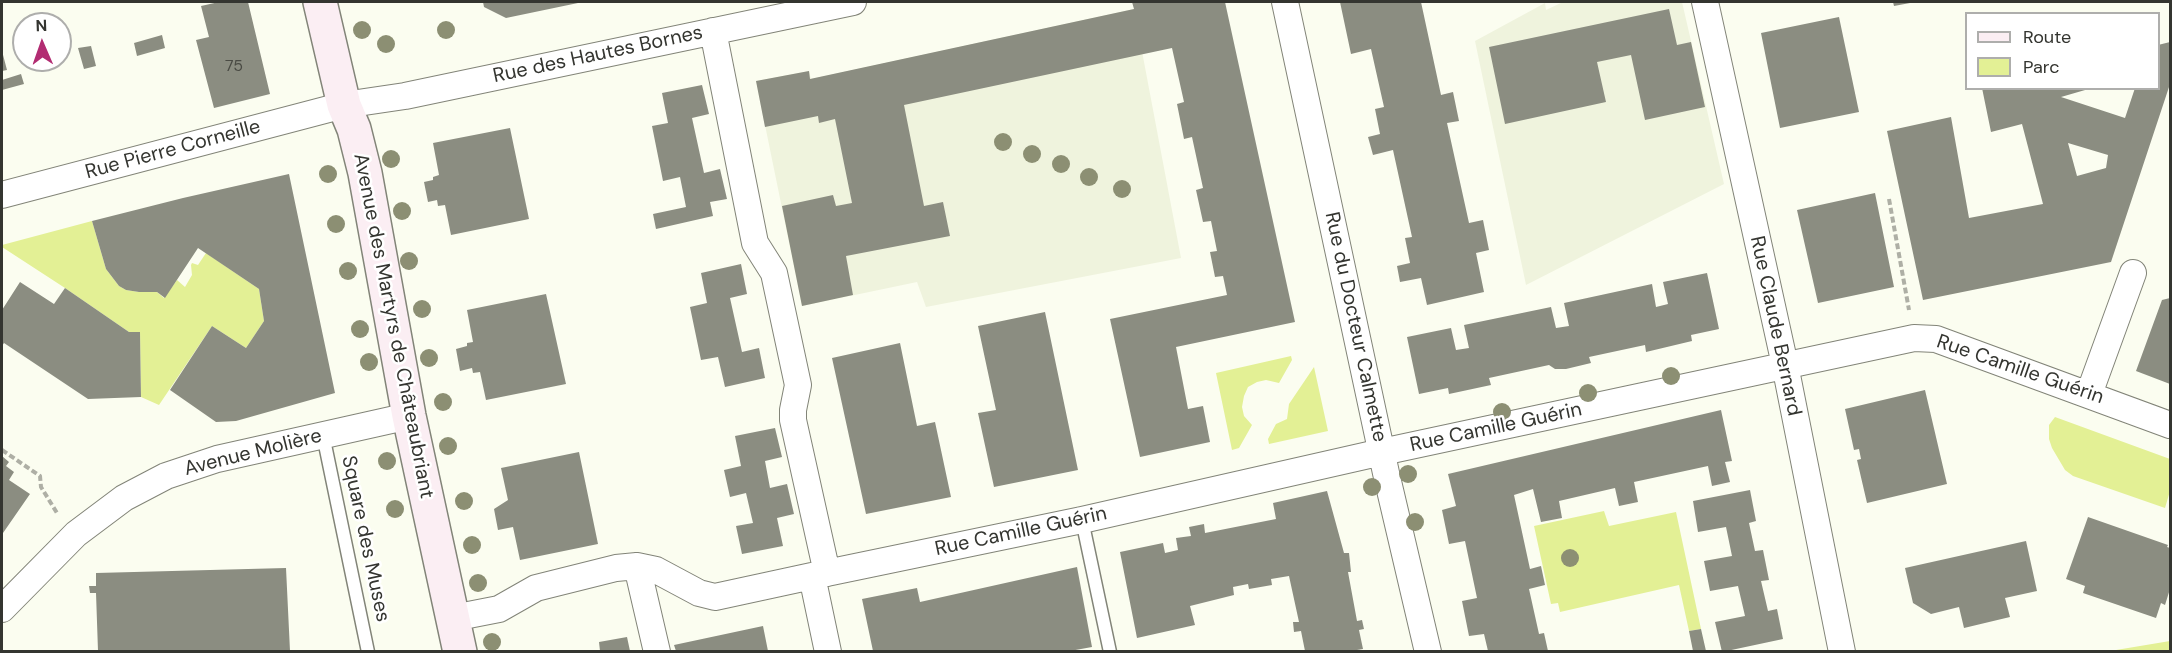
<!DOCTYPE html>
<meta charset="utf-8">
<style>
body{margin:0}
#map{position:relative;width:2172px;height:653px;overflow:hidden;background:#fbfdf0;font-family:"DM Sans",sans-serif}
canvas{display:block}
.frame{position:absolute;inset:0;border:3px solid #343530;pointer-events:none}
.legend{position:absolute;left:1965px;top:12px;width:195px;height:78px;box-sizing:border-box;background:#fff;border:2px solid #aeaeac;margin:0;padding:8px 10px;list-style:none;font-size:18px;color:#343530}
.legend li{display:flex;align-items:center;gap:12px;height:30px}
.legend b{width:30px;border:2px solid #aeaeac}
.north{position:absolute;left:12px;top:12px;width:60px;height:60px;box-sizing:border-box;background:#fff;border:2px solid #aeaeac;border-radius:50%;rotate:358deg;font-size:16px;font-weight:700;line-height:24px;text-align:center;color:#343530}
.north::after{content:'';display:block;margin:auto;width:21px;height:27px;background:#b22c72;clip-path:polygon(50% 0,100% 100%,50% 72%,0 100%)}
</style>
<div id="map">
<canvas width="2172" height="653"></canvas>
<div class="frame"></div>
<ul class="legend">
<li><b style="height:8px;background:#fbeef3"></b>Route</li>
<li><b style="height:16px;background:#e3f095"></b>Parc</li>
</ul>
<div class="north">N</div>
</div>
<script>
const g = document.querySelector('canvas').getContext('2d');
g.lineJoin = 'round';
function fill(path, color) { g.fillStyle = color; g.fill(path, 'evenodd'); }
const shape = rows => new Path2D(rows.map(r => 'M' + r).join(''));
function stroke(path, color, width, dash) { g.strokeStyle = color; g.lineWidth = width; g.lineCap = dash ? 'butt' : 'round'; g.setLineDash(dash || []); g.stroke(path); }
function label(font, color, halo, rows, align = 'center') {
  g.font = font + ' "DM Sans",sans-serif'; g.lineWidth = 5; g.setLineDash([]); g.textBaseline = 'middle'; g.strokeStyle = halo; g.fillStyle = color; for (const [text, x, y, turn = 0] of rows) {
    g.save(); g.translate(x, y); g.rotate((+turn || 0) * Math.PI / 180); g.textAlign = isNaN(turn) ? turn : align; if (halo) g.strokeText(text, 0, 0); g.fillText(text, 0, 0); g.restore();
  }
}
const built = shape([
 [1563,2,1682,2,1724,184,1526,285,1475,41,1545,3,1546,10],
 [1134,9,1181,258,926,307,917,282,802,306,756,81,809,71,811,79]
]);
const green = shape([
 [92,221,106,269,119,286,126,290,139,292,157,292,164,298,177,280,185,287,192,275,191,265,192,263,198,265,206,253,259,289,264,321,246,348,212,326,159,405,141,397,140,332,129,332,65,288,2,247,2,245],
 [1291,356,1292,360,1279,383,1266,380,1257,382,1248,387,1244,396,1242,407,1244,416,1252,425,1239,448,1232,450,1216,373],
 [1314,367,1328,431,1269,444,1268,439,1276,424,1287,419,1289,404],
 [2055,417,2170,459,2170,491,2165,508,2073,476,2065,470,2052,448,2049,439,2049,425],
 [1604,511,1609,526,1676,512,1701,629,1689,631,1679,585,1560,612,1558,603,1551,604,1534,526],
 [2170,641,2170,651,2110,651]
]);
const building = shape([
 [219,2,248,2,270,94,214,108,196,40,209,37,201,6],
 [483,2,578,2,578,3,506,18,484,7],
 [1132,2,1225,2,1295,322,1176,347,1188,409,1203,406,1210,442,1140,457,1110,319,1227,295,1223,276,1215,277,1210,252,1217,251,1211,221,1203,222,1196,190,1203,188,1192,137,1184,139,1177,104,1184,102,1172,48,904,105,924,206,943,202,950,236,846,256,853,295,802,306,782,206,833,195,836,206,852,203,835,119,819,123,818,116,765,127,756,81,809,71,810,79,1134,9],
 [1340,2,1421,2,1441,95,1453,92,1459,121,1447,123,1469,223,1483,220,1489,250,1476,253,1484,292,1427,305,1421,278,1400,282,1397,266,1410,263,1405,238,1412,237,1393,150,1373,155,1368,137,1380,134,1375,109,1384,107,1371,49,1351,54],
 [1893,2,1910,2,1910,3,1894,6],
 [1669,9,1677,45,1691,42,1705,107,1645,120,1631,55,1597,62,1606,102,1505,124,1489,47],
 [1839,17,1859,112,1780,128,1761,33],
 [162,35,165,48,137,56,134,43],
 [2170,42,2170,84,2111,262,1923,300,1887,131,1951,117,1969,218,2043,204,2022,124,1991,132,1982,88,2092,88,2061,97,2125,118,2135,88,2158,88,2158,45],
 [2068,143,2108,155,2106,168,2077,176],
 [91,46,96,66,84,69,78,48],
 [2,51,7,70,2,71],
 [21,74,24,84,2,90,2,80],
 [702,85,709,114,692,118,704,173,720,169,727,199,710,202,713,216,656,229,653,214,686,207,680,177,663,181,652,126,668,123,662,93],
 [510,128,529,219,451,235,445,205,438,206,437,200,428,202,424,182,433,180,433,177,439,175,433,143],
 [289,174,335,393,236,421,216,422,170,390,212,326,246,348,264,321,259,289,198,248,165,298,157,292,139,292,126,290,119,286,106,269,92,221,183,198],
 [1875,193,1894,287,1818,303,1797,210],
 [741,264,747,294,730,298,742,352,759,348,765,378,725,387,718,357,701,360,690,307,707,303,701,273],
 [1707,273,1719,329,1691,335,1692,341,1646,352,1645,345,1589,357,1591,363,1566,369,1555,369,1549,365,1489,378,1491,385,1449,394,1448,388,1419,394,1407,337,1451,328,1456,350,1469,348,1464,325,1551,307,1556,328,1569,326,1564,303,1652,284,1656,307,1668,304,1663,282],
 [20,282,54,304,65,288,129,332,140,332,141,397,88,399,4,343,2,346,2,310],
 [546,294,566,384,486,400,480,372,473,373,472,368,460,371,456,349,467,346,467,343,473,342,467,310],
 [2170,298,2170,384,2136,371,2162,300],
 [1045,312,1078,470,994,487,978,413,996,410,978,326],
 [900,343,917,426,935,422,951,497,866,514,832,358],
 [1925,390,1947,484,1867,503,1857,460,1861,459,1859,449,1854,450,1845,409],
 [1721,410,1732,461,1725,462,1730,482,1712,486,1708,466,1634,482,1638,502,1619,506,1615,488,1559,501,1562,518,1541,522,1533,489,1514,495,1530,569,1541,566,1545,585,1529,589,1539,634,1544,633,1548,651,1488,651,1484,634,1469,636,1462,601,1477,598,1465,541,1449,544,1442,510,1456,506,1448,474],
 [775,428,782,457,765,461,770,488,787,484,794,514,777,518,783,546,742,554,736,526,753,523,746,493,730,497,724,470,741,466,735,436],
 [579,452,598,544,520,560,513,527,498,530,494,509,508,500,501,468],
 [2,456,9,462,6,466,14,472,9,480,30,494,3,533,2,532],
 [1750,490,1756,521,1749,523,1755,551,1763,550,1769,580,1761,581,1768,611,1777,609,1783,639,1722,652,1715,622,1745,616,1738,586,1710,591,1704,561,1732,556,1726,527,1698,532,1693,501],
 [1327,491,1344,553,1349,553,1351,572,1348,572,1357,621,1362,620,1364,629,1359,630,1363,649,1357,650,1358,651,1305,651,1301,631,1294,632,1293,622,1299,622,1289,576,1271,579,1272,585,1249,589,1248,584,1233,587,1234,595,1190,606,1195,625,1137,638,1120,552,1163,543,1165,553,1178,550,1176,538,1191,536,1189,527,1204,524,1205,533,1276,519,1273,503],
 [2088,517,2168,545,2167,547,2170,548,2170,589,2165,605,2161,603,2156,618,2083,593,2085,586,2066,579],
 [2026,541,2037,591,2005,598,2010,617,1964,628,1959,607,1931,614,1913,603,1905,568],
 [1077,567,1092,647,1070,651,873,651,862,599,917,588,920,602],
 [286,568,290,651,98,651,96,593,90,593,89,586,96,586,96,573],
 [763,626,768,651,676,651,674,645],
 [1701,629,1706,651,1693,651,1689,631],
 [627,637,630,651,600,651,599,642]
]);
const path = shape([
 [1889,199,1909,310],
 [2,450,40,476,41,487,57,513]
]);
const lane = shape([
 [323,435,368,652],
 [1082,520,1110,652]
]);
const street = shape([
 [1285,2,1386,473,1428,652],
 [1705,2,1785,365,1842,652],
 [713,31,755,243,774,273,798,385,793,410,793,420,827,573],
 [2,195,344,105,405,96,853,2],
 [2089,394,2133,273],
 [637,566,657,652],
 [812,576,1082,520,1382,452,1914,338,1936,339,2170,425],
 [2,609,76,534,124,498,166,476,217,459,409,416],
 [453,618,499,609,536,588,616,568,637,566,656,570,699,593,715,597,812,576,828,652]
]);
const secondary = shape([
 [320,2,344,105,354,129,365,173,409,416,460,652]
]);
const trees = [
 [362,30],
 [446,30],
 [386,44],
 [1003,142],
 [1032,154],
 [391,159],
 [1061,164],
 [328,174],
 [1089,177],
 [1122,189],
 [402,211],
 [336,224],
 [409,261],
 [348,271],
 [422,309],
 [360,329],
 [429,358],
 [369,362],
 [1671,376],
 [1588,393],
 [443,402],
 [1502,412],
 [448,446],
 [387,461],
 [1408,474],
 [1372,487],
 [464,501],
 [395,509],
 [1415,522],
 [472,545],
 [1570,558],
 [478,583],
 [492,642]
];
const numberNames = [
 ["75",234,67]
];
const streetNames = [
 ["Rue des Hautes Bornes",598,55,-12],
 ["Rue Pierre Corneille",173,150,-15],
 ["Avenue des Martyrs de Châteaubriant",393,326,79],
 ["Rue Claude Bernard",1775,326,78],
 ["Rue du Docteur Calmette",1355,327,78],
 ["Rue Camille Guérin",2020,370,19],
 ["Rue Camille Guérin",1496,428,-12],
 ["Avenue Molière",253,453,-14],
 ["Rue Camille Guérin",1021,532,-12],
 ["Square des Muses",365,539,78]
];
fill(built, '#eff3dd');
fill(green, '#e3f095');
fill(building, '#8b8d81');
stroke(lane, '#828478', 15);
stroke(street, '#828478', 28);
stroke(secondary, '#828478', 36);
stroke(path, '#aeafa5', 4, [6, 3]);
stroke(lane, '#fff', 12);
stroke(street, '#fff', 26);
stroke(secondary, '#fbeef3', 33);
g.fillStyle = '#8c8f73';
for (const [x, y] of trees) { g.beginPath(); g.arc(x, y, 9, 0, 2 * Math.PI); g.fill(); }
label('16px', '#4a4b44', null, numberNames);
label('20px', '#343530', '#fff', streetNames);
</script>
